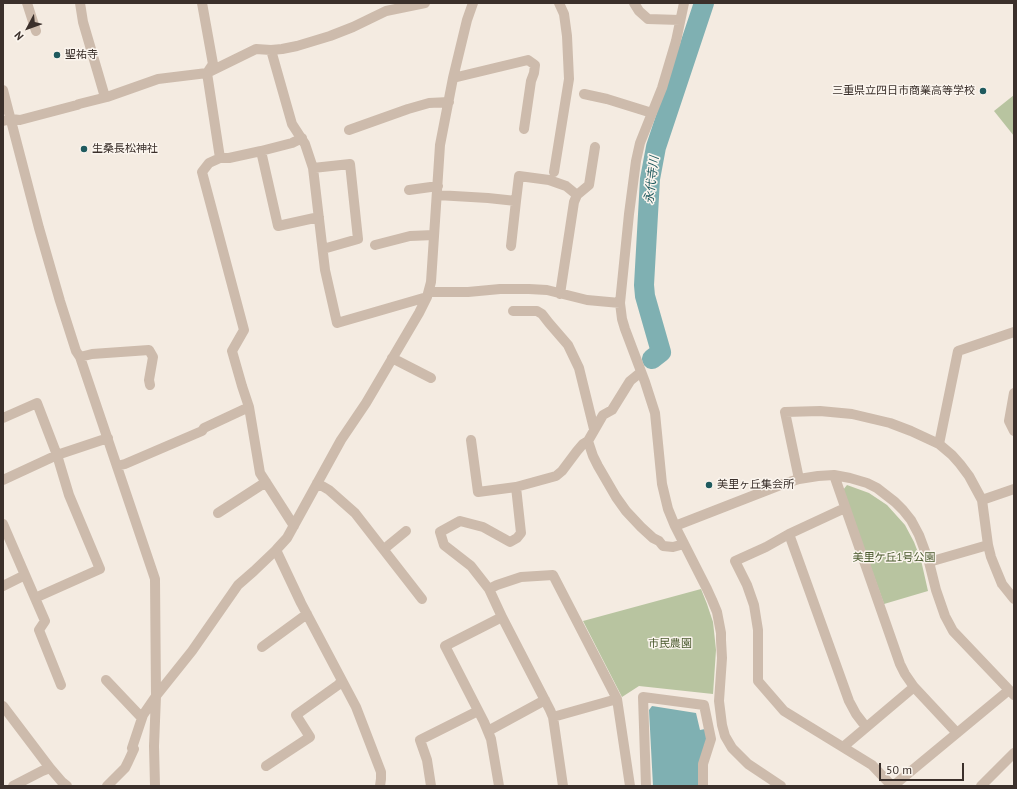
<!DOCTYPE html>
<meta charset="utf-8">
<style>
body{margin:0}
#map{position:relative;width:1017px;height:789px;overflow:hidden;background:#f4ebe1;font-family:"PT Sans",sans-serif}
canvas{display:block}
.frame{position:absolute;inset:0;border:4px solid #3b302b;pointer-events:none}
.north{position:absolute;left:8px;top:8px;width:40px;height:40px;-webkit-text-stroke:3px #fbf5ee;paint-order:stroke;rotate:229deg;font-size:11px;font-weight:700;line-height:16px;text-align:center;color:#3b302b}
.north::after{content:'';display:block;margin:auto;width:14px;height:18px;background:#3b302b;clip-path:polygon(50% 0,100% 100%,50% 72%,0 100%)}
.scale{position:absolute;left:879px;top:763px;width:85px;height:18px;box-sizing:border-box;border:2px solid #3b302b;border-top:0;padding-left:5px;font-size:12px;line-height:14px;white-space:nowrap;color:#3b302b;-webkit-text-stroke:3px #fbf5ee;paint-order:stroke}
</style>
<div id="map">
<canvas width="1017" height="789"></canvas>
<div class="frame"></div>
<div class="north">N</div>
<div class="scale">50 m</div>
</div>
<script>
const g = document.querySelector('canvas').getContext('2d');
g.lineJoin = 'round';
function fill(path, color) { g.fillStyle = color; g.fill(path, 'evenodd'); }
const shape = rows => new Path2D(rows.map(r => 'M' + r).join(''));
function stroke(path, color, width, dash) { g.strokeStyle = color; g.lineWidth = width; g.lineCap = dash ? 'butt' : 'round'; g.setLineDash(dash || []); g.stroke(path); }
function label(font, color, halo, rows, align = 'center') {
  g.font = font + ' "PT Sans","Noto Sans JP",sans-serif'; g.lineWidth = 3; g.setLineDash([]); g.textBaseline = 'middle'; g.strokeStyle = halo; g.fillStyle = color; for (const [text, x, y, turn = 0] of rows) {
    g.save(); g.translate(x, y); g.rotate((+turn || 0) * Math.PI / 180); g.textAlign = isNaN(turn) ? turn : align; if (halo) g.strokeText(text, 0, 0); g.fillText(text, 0, 0); g.restore();
  }
}
const green = shape([
 [1014,95,1014,136,994,111],
 [847,485,869,493,887,505,905,525,914,542,921,560,928,591,884,604,843,490],
 [701,589,707,604,713,622,716,650,713,694,639,686,622,697,583,621]
]);
const water = shape([
 [652,706,696,713,700,730,705,729,707,739,699,786,653,786,649,710]
]);
const river = shape([
 [652,359,661,352,645,296,644,285,650,179,656,147,704,3]
]);
const minor = shape([
 [27,3,36,31],
 [80,3,83,22,105,97],
 [202,3,213,64,207,73,220,158,209,163,202,172,244,330,232,351,242,386,249,407,260,473,294,526],
 [634,3,639,11,648,19,680,20],
 [684,3,676,41,662,88,640,143,636,161,629,214,620,303,622,319,625,329,645,382,655,413,662,484,668,509,675,526,707,589,712,600,717,612,721,633,721,640,722,658,719,701,722,725,725,736,732,748,748,764,781,786],
 [271,50,292,124,305,144,313,168,325,270,337,323,427,297],
 [453,78,528,60,535,65,534,73,531,81,524,129],
 [3,90,39,228,60,301,76,351,80,357,155,579,156,696,154,746,155,786],
 [584,94,607,99,652,113],
 [3,121,11,119,20,120,77,105,79,104,107,97,158,79,207,73,256,49,271,50,282,49,297,46,330,36,353,27,386,11,425,3],
 [349,130,408,109,429,103,449,102],
 [261,151,278,226,319,217],
 [220,158,229,158,261,151,292,143,302,138],
 [313,168,350,164,358,239,323,249],
 [554,172,569,79,567,36,564,14,559,3],
 [409,190,438,186],
 [437,195,488,198,516,201],
 [375,245,410,236,434,235],
 [511,246,516,201,519,176,549,180,566,186,577,195],
 [429,292,468,292,500,289,529,289,547,290,587,300,620,303],
 [560,294,574,202,577,195,589,185,595,147],
 [513,311,537,311,542,314,549,323,568,345,579,368,594,429],
 [80,357,92,354,149,350,153,357,149,380,150,385],
 [392,358,431,378],
 [641,372,630,381,612,410,603,415,588,441,593,456,598,466,616,497,626,511,641,527,653,538,659,541,663,546,673,547,684,544],
 [1014,393,1009,421,1014,431],
 [3,418,37,403,57,455,69,495,100,569,35,598,3,524],
 [471,440,478,492,516,487],
 [939,444,958,351,1014,332],
 [117,466,125,464,202,431,204,428,249,407],
 [834,475,900,664,905,674,914,687,957,733],
 [799,479,785,412,820,411,852,414,890,423,911,431,939,444,952,455,960,464,969,476,982,500,988,545,991,557,995,567,1002,584,1014,599],
 [3,480,57,455,108,438],
 [317,483,329,490,355,513,422,599],
 [982,500,1014,489],
 [845,508,789,534,766,547,735,561,747,585,754,605,758,630,758,681,784,711,872,765,892,786],
 [218,513,266,482],
 [675,526,783,484,799,479,818,476,834,475,850,478,867,483,877,488,895,502,903,510,911,520,919,535,929,562,936,590,945,616,953,631,1014,695],
 [789,534,849,701,856,714,866,727],
 [384,549,406,531],
 [276,550,301,603,356,707,381,772,381,779,380,786],
 [929,562,988,545],
 [3,586,25,575],
 [489,589,471,566,444,545,440,532,460,521,483,527,510,542,517,538,521,533,516,487,556,476,562,471,577,451,583,444,588,441],
 [35,598,45,621,39,630,61,685],
 [262,647,307,614],
 [106,680,142,718],
 [3,706,50,768,62,782,67,786],
 [553,717,617,699],
 [488,731,545,700],
 [843,747,914,687],
 [266,766,310,737,296,715,338,685,342,681],
 [13,786,42,771,50,768],
 [107,786,125,768,128,762,134,749,132,748,143,715,156,696,192,651,238,585,254,571,276,550,287,538,341,440,366,403,419,313,427,297,431,282,440,145,453,78,467,20,473,3],
 [431,786,427,760,420,740,478,711],
 [499,786,491,739,484,722,445,646,502,617],
 [563,786,553,717,550,710,502,617,489,589,497,585,521,577,553,575,617,699,630,786],
 [646,786,643,697,704,705,711,739,703,764,703,786],
 [893,786,1009,690],
 [981,786,1014,753]
]);
const markers = [
 [57,55,4,"#1f5a5e"],
 [983,91,4,"#1f5a5e"],
 [84,149,4,"#1f5a5e"],
 [709,485,4,"#1f5a5e"]
];
const poiNames = [
 ["聖祐寺",65,55],
 ["三重県立四日市商業高等学校",975,91,"right"],
 ["生桑長松神社",92,149],
 ["美里ヶ丘集会所",717,485]
];
const parkNames = [
 ["美里ケ丘1号公園",894,558],
 ["市民農園",670,644]
];
const waterNames = [
 ["永代寺川",652,180,-83]
];
fill(green, '#b8c4a0');
fill(water, '#7fb0b2');
stroke(river, '#7fb0b2', 20);
stroke(minor, '#cdbbac', 10);
for (const [x, y, r, color] of markers) { const dot = new Path2D(); dot.arc(x, y, r, 0, 2 * Math.PI); g.fillStyle = color; g.fill(dot); stroke(dot, '#fbf5ee', 1.5); }
label('11px', '#3b302b', '#fbf5ee', poiNames, 'left');
label('11px', '#4a5a2e', '#fbf5ee', parkNames);
label('italic 12px', '#1f5a5e', '#fbf5ee', waterNames);
</script>
